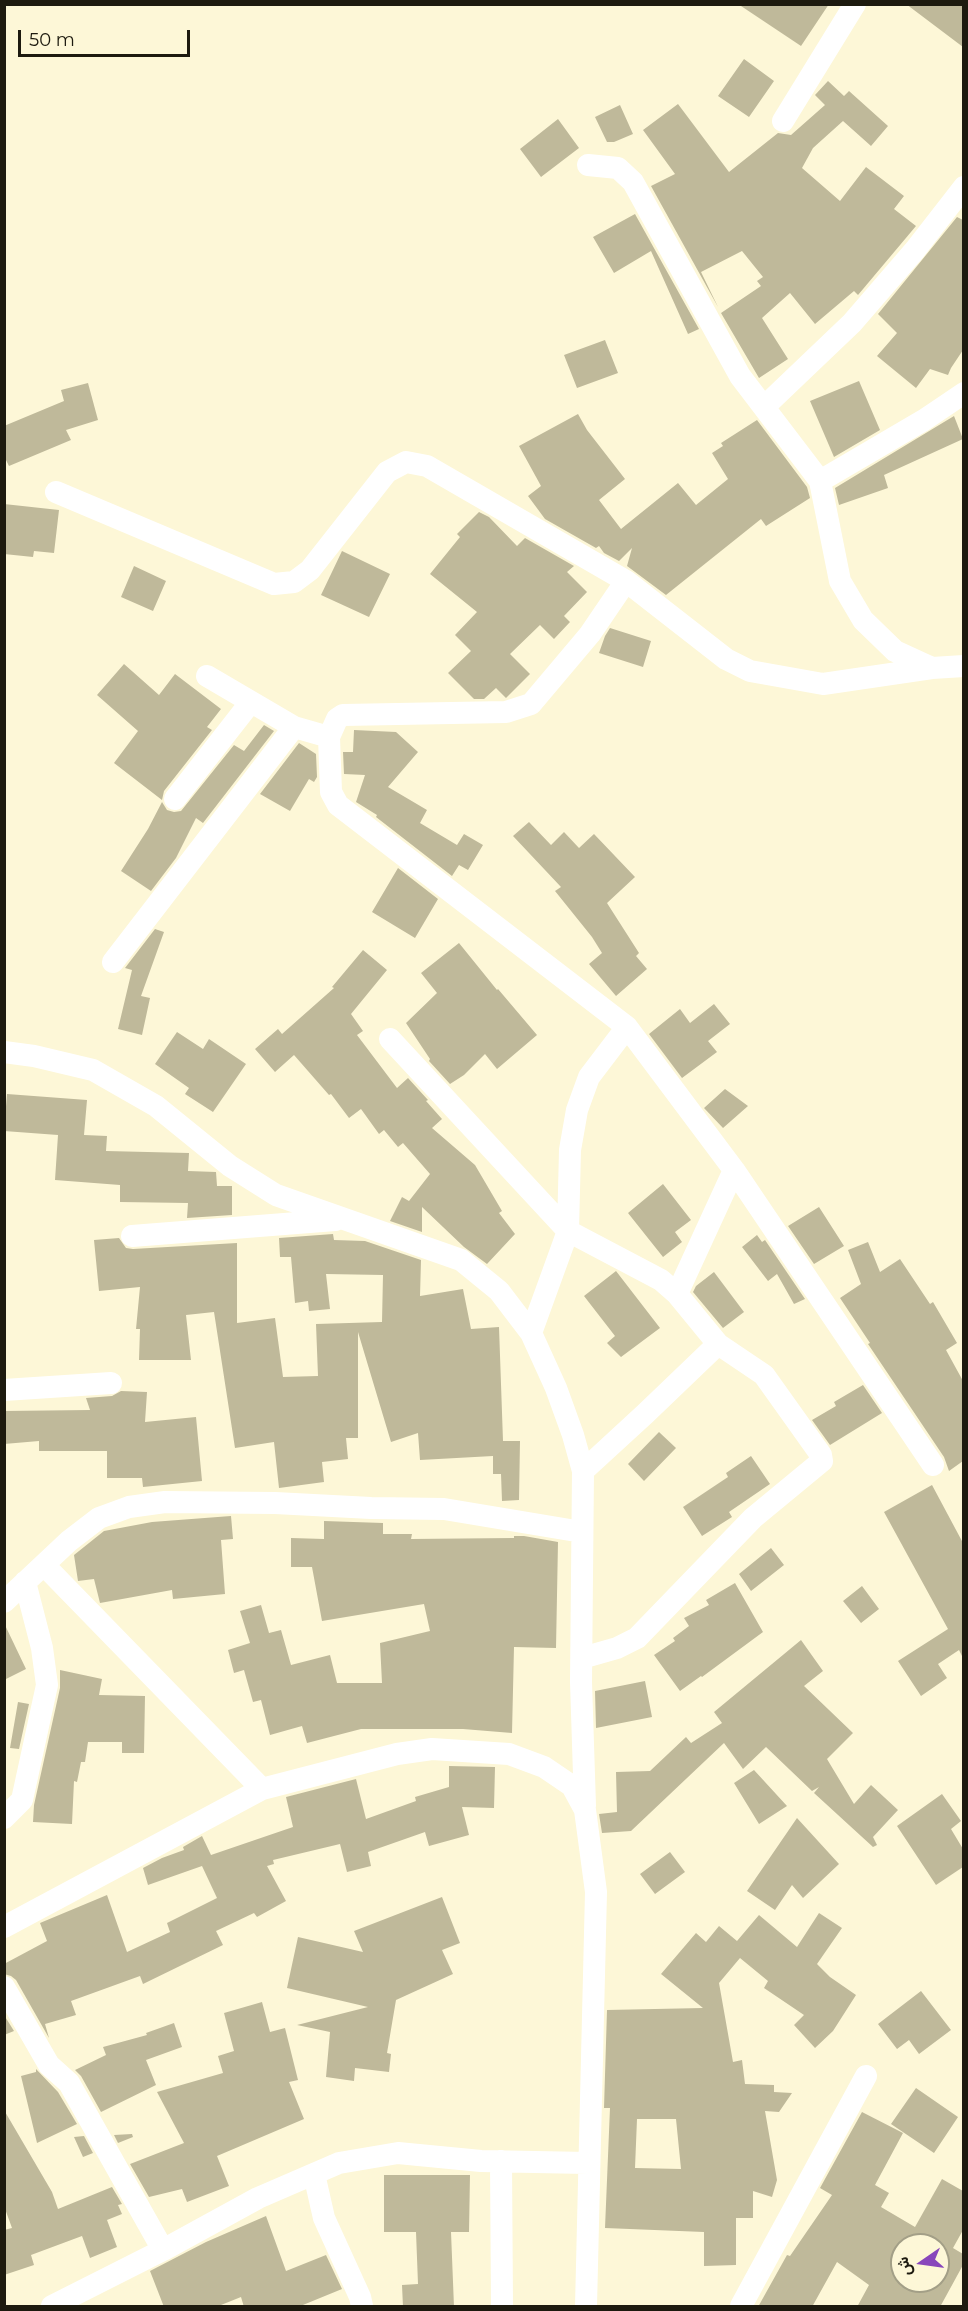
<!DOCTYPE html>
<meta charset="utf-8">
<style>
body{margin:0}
#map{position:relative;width:968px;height:2311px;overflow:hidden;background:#fdf7d7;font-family:Montserrat,Vazirmatn,sans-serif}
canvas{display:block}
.frame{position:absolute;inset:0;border:6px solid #1d1a0f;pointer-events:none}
.north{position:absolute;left:890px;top:2233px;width:60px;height:60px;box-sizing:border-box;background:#fdf7d7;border:2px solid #a39f87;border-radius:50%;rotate:257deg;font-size:16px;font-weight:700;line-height:24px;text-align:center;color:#1d1a0f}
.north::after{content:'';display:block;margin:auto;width:21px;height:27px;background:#8846bb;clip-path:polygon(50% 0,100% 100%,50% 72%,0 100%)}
.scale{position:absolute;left:18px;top:30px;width:172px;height:27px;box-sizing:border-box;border:3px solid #1d1a0f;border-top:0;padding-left:8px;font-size:18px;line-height:21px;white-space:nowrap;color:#1d1a0f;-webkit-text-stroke:4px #fdf7d7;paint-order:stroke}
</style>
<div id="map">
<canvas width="968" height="2311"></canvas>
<div class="frame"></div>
<div class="north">ش</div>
<div class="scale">50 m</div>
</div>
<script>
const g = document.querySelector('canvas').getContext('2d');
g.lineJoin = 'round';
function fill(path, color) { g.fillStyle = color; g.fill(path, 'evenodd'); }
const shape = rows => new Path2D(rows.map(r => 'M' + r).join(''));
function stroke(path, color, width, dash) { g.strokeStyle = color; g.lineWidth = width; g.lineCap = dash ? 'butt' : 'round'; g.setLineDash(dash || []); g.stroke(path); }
const building = shape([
 [738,4,829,4,801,46],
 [906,4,963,4,963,47],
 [744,59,774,81,749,117,718,96],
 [828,81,844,96,849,91,888,126,871,146,843,121,813,148,802,168,840,201,866,167,904,196,894,209,916,226,858,295,854,291,815,324,790,293,762,318,788,359,759,378,721,313,761,286,757,281,763,277,742,251,701,272,718,307,651,186,675,174,643,130,678,104,729,172,778,133,791,135,825,105,815,95],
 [620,105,633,134,614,142,607,142,595,117],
 [558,119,579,148,541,177,520,149],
 [635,214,699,329,688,334,651,251,614,273,593,237],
 [957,217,963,220,963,350,951,368,948,375,930,369,916,388,877,356,897,333,878,314],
 [605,340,618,373,577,388,564,355],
 [859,381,880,430,834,457,810,401],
 [88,383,98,420,66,430,71,440,9,466,4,456,4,426,64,401,61,390],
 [578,414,587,430,625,479,599,500,621,529,678,483,696,505,728,479,712,453,723,446,721,443,757,420,807,487,810,498,766,526,761,519,666,595,627,566,632,548,619,561,604,553,599,546,596,548,545,519,528,496,541,486,519,446],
 [954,416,963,439,884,475,888,488,839,505,835,488],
 [4,504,59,510,54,553,34,551,33,557,4,554],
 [479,512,489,517,517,546,525,538,574,566,567,572,587,592,564,616,570,622,554,639,540,625,510,654,530,674,506,698,496,688,484,699,474,699,448,673,471,651,455,635,477,612,430,574,460,537,457,534],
 [342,551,390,574,369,617,321,595],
 [134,566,166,581,153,611,121,597],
 [610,628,651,641,643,667,599,653,605,636],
 [124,664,159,695,175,674,221,709,207,727,212,730,164,791,162,800,114,763,138,731,97,695],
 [264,725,274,731,203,823,196,818,176,858,151,891,121,871,148,829,162,802,167,810,174,812,181,811,234,745,244,751],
 [354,730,396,732,418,752,388,787,427,810,420,823,457,845,464,834,483,845,468,870,459,865,452,876,376,817,377,815,356,802,365,775,344,774,343,752,353,752],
 [299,743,316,754,317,777,314,782,309,779,290,811,260,794],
 [529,822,551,845,564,832,579,848,594,834,635,877,607,903,639,953,636,956,647,969,616,996,589,964,602,953,592,937,555,891,561,887,513,836],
 [398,868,438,899,415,938,372,912],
 [155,929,164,932,141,996,150,998,142,1035,118,1029,132,970,125,968],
 [459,943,497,990,498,989,537,1035,497,1069,485,1054,464,1075,450,1084,429,1061,430,1059,406,1023,437,993,421,973],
 [363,950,387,970,351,1014,363,1031,357,1035,397,1088,408,1078,428,1100,426,1101,442,1119,432,1128,475,1165,502,1211,499,1213,515,1234,487,1264,464,1247,422,1207,422,1232,390,1221,402,1197,409,1201,430,1174,403,1143,398,1147,384,1130,379,1134,361,1109,349,1118,331,1094,329,1095,294,1055,275,1072,255,1049,278,1029,282,1034,334,988,332,987],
 [714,1004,730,1024,708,1041,717,1052,682,1078,649,1034,680,1009,690,1023],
 [177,1032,203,1049,209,1039,246,1064,213,1112,185,1094,189,1088,155,1064],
 [725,1089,748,1106,723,1128,704,1108],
 [7,1094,87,1100,84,1135,107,1136,106,1151,189,1153,188,1171,216,1172,217,1186,232,1186,232,1215,187,1218,188,1203,120,1202,120,1185,55,1180,58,1135,4,1131],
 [663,1184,691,1220,675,1232,682,1242,663,1257,628,1213],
 [819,1207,844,1246,814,1264,788,1226],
 [333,1234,334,1240,365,1241,421,1260,420,1296,463,1289,471,1329,499,1327,503,1441,520,1441,519,1500,502,1501,501,1474,493,1474,493,1456,420,1460,418,1433,391,1442,358,1332,358,1438,346,1438,348,1459,322,1462,324,1482,279,1488,274,1442,235,1448,214,1312,186,1315,191,1360,139,1360,140,1329,136,1329,140,1287,99,1291,94,1240,119,1238,126,1248,133,1249,237,1243,237,1323,275,1318,283,1377,318,1376,316,1324,382,1322,383,1275,326,1274,330,1309,309,1311,308,1301,295,1303,291,1257,280,1257,279,1238],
 [757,1235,762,1242,765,1240,805,1299,794,1304,777,1274,768,1281,742,1247],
 [868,1242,880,1272,900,1259,930,1304,933,1302,957,1343,946,1350,963,1381,963,1461,949,1471,944,1457,868,1344,870,1343,840,1298,861,1284,848,1250],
 [616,1271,660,1328,621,1357,607,1343,615,1336,584,1296],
 [714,1272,744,1312,723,1328,693,1292,696,1286],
 [863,1385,882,1413,830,1445,812,1420,836,1406,834,1402],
 [121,1391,147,1392,145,1422,196,1417,202,1481,143,1487,142,1478,107,1478,107,1451,39,1451,39,1441,4,1444,4,1411,90,1410,86,1398,112,1396],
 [659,1432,676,1448,644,1481,628,1464],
 [751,1456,770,1484,729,1512,732,1517,702,1536,683,1507,728,1477,726,1473],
 [932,1485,963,1543,963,1658,959,1650,938,1664,947,1678,921,1696,898,1661,948,1629,884,1512],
 [231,1516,233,1539,221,1540,225,1594,173,1599,172,1590,100,1603,94,1579,78,1581,74,1555,104,1531,152,1522],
 [324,1521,383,1523,383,1534,412,1534,411,1539,514,1538,514,1536,524,1536,558,1542,556,1648,514,1647,512,1733,463,1729,361,1729,307,1743,302,1726,270,1735,261,1700,253,1702,244,1670,234,1673,228,1650,250,1643,240,1611,261,1605,269,1633,281,1630,291,1665,330,1655,337,1683,382,1683,380,1643,430,1631,424,1604,322,1621,312,1567,291,1567,291,1538,324,1539],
 [771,1548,784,1565,751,1591,739,1574],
 [735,1583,763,1632,702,1677,701,1676,680,1691,654,1655,675,1641,673,1638,689,1626,684,1618,709,1605,706,1600],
 [862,1586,879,1609,861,1623,843,1601],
 [4,1623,26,1669,4,1680],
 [801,1640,823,1671,804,1686,853,1733,827,1759,854,1804,871,1785,898,1810,873,1837,877,1845,873,1847,814,1793,819,1787,812,1791,766,1747,743,1769,724,1743,631,1831,602,1833,599,1814,617,1812,616,1772,650,1771,686,1737,691,1743,722,1723,714,1712],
 [60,1670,102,1679,99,1695,145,1696,144,1753,122,1753,122,1742,88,1742,85,1762,81,1762,77,1782,74,1781,72,1824,33,1822,34,1805,60,1688],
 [645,1681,652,1717,596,1728,595,1691],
 [18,1702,29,1704,19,1749,10,1748],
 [449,1766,495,1767,494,1808,462,1807,469,1835,429,1846,425,1832,368,1852,371,1866,347,1872,340,1844,273,1860,274,1864,267,1866,286,1901,257,1917,254,1913,216,1931,223,1945,143,1984,140,1976,71,2001,76,2015,45,2024,49,2038,16,1980,11,1976,4,1974,4,1964,47,1941,40,1923,107,1895,127,1952,170,1932,167,1923,217,1898,202,1866,148,1885,143,1868,162,1858,184,1850,183,1847,202,1836,211,1855,293,1827,286,1797,356,1779,366,1819,416,1801,415,1797,449,1787],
 [754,1770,787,1806,759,1824,734,1783],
 [942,1794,961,1821,951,1829,963,1849,963,1867,936,1885,897,1826],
 [797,1818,839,1864,803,1898,792,1885,775,1910,747,1891],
 [670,1852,685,1872,655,1894,640,1874],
 [442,1897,460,1943,442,1950,453,1974,396,2000,387,2053,391,2054,389,2072,355,2068,354,2081,326,2077,330,2032,297,2025,368,2007,287,1988,298,1937,363,1952,354,1931],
 [819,1913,842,1928,817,1964,830,1977,856,1995,833,2031,815,2048,794,2025,804,2015,764,1988,768,1981,740,1958,719,1983,733,2062,742,2060,745,2084,774,2085,774,2092,792,2093,779,2112,765,2111,777,2180,772,2197,753,2191,753,2218,736,2218,736,2265,704,2266,704,2232,605,2228,610,2108,604,2108,607,2010,703,2008,661,1974,696,1933,706,1942,719,1926,737,1941,759,1915,797,1947],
 [637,2119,676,2119,681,2169,635,2168],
 [921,1991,951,2030,919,2054,909,2040,897,2049,878,2024],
 [262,2002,270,2032,285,2028,298,2080,289,2082,304,2119,217,2156,229,2186,187,2202,182,2189,149,2197,130,2164,184,2143,157,2092,223,2073,218,2056,234,2051,224,2013],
 [4,2015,14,2031,4,2035],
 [174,2023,182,2047,146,2060,156,2085,101,2112,81,2076,75,2070,106,2055,103,2047,147,2035,146,2033],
 [36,2069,58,2092,77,2124,37,2143,21,2076,36,2072],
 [916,2088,958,2117,934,2153,891,2124],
 [4,2110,52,2192,58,2209,112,2187,122,2204,118,2205,122,2214,107,2220,117,2247,90,2258,82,2236,31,2255,34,2265,4,2275,4,2230,12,2228,4,2206],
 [862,2112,903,2133,875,2185,889,2193,881,2207,915,2227,942,2179,963,2191,963,2230,953,2248,963,2254,963,2265,940,2307,857,2307,869,2285,837,2262,812,2307,758,2307,787,2255,790,2256,832,2195,820,2188],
 [902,2245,938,2245,938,2281,902,2281],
 [132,2134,133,2137,118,2143,114,2135],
 [84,2136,93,2153,83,2157,74,2137],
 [384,2175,470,2175,469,2232,451,2232,454,2307,403,2307,402,2285,418,2284,416,2232,384,2232],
 [266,2216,286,2271,326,2255,342,2289,298,2307,244,2307,241,2297,216,2307,164,2307,150,2271,206,2242]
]);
const minor = shape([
 [783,121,855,4],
 [588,165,618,168,633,182,740,376,820,481,840,581,863,620,895,651,932,668,964,666],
 [764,407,852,323,915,250,964,187],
 [820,481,924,420,964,393],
 [56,492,274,584,294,582,310,570,387,472,406,462,427,466,626,581],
 [207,676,294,727,329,737,331,792,338,805,627,1027,734,1170,933,1465],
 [329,737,337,719,343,715,506,712,531,704,590,634,626,581,726,659,750,671,823,684,932,668],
 [175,799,250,703],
 [113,962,294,727],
 [390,1039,568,1231,661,1280,677,1294,718,1344,645,1414,583,1471],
 [4,1052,34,1056,93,1070,156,1106,230,1166,276,1195,461,1260,499,1291,531,1333,556,1388,573,1435,583,1471,581,1682,585,1806],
 [132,1236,335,1220],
 [677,1294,734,1170],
 [531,1333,568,1231,570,1150,577,1110,589,1077,627,1027],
 [4,1390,111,1383],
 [44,1565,262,1789],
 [4,1602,69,1541,99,1518,129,1507,165,1502,275,1503,371,1508,444,1509,582,1532],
 [582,1658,617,1648,637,1638,753,1518,822,1461,821,1455,764,1375,718,1344],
 [4,1818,22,1800,47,1685,42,1648,25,1582],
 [4,1927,262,1789,397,1754,432,1749,509,1754,544,1767,572,1786,585,1810,596,1892,586,2306],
 [4,1987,49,2065,69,2083,163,2250],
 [501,2161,502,2306],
 [314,2174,324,2218,360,2297,362,2306],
 [52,2306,163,2250,258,2198,339,2163,398,2153,481,2161,588,2163],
 [741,2306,866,2076]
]);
fill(building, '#bfb99a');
stroke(minor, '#fff', 22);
</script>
